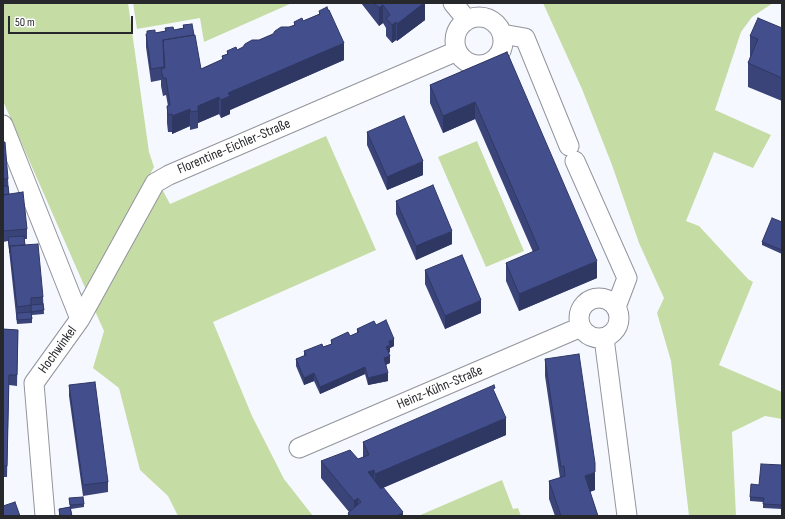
<!DOCTYPE html>
<meta charset="utf-8">
<style>
body{margin:0}
#map{position:relative;width:785px;height:519px;overflow:hidden;background:#f6f8ff;font-family:"Sofia Sans Condensed",sans-serif}
canvas{display:block}
.frame{position:absolute;inset:0;border:4px solid #27282b;pointer-events:none}
.scale{position:absolute;left:8px;top:16px;width:125px;height:18px;box-sizing:border-box;border:2px solid #27282b;border-top:0;padding-left:5px;font-size:12px;line-height:14px;white-space:nowrap;color:#27282b;-webkit-text-stroke:3px #fff;paint-order:stroke}
</style>
<div id="map">
<canvas width="785" height="519"></canvas>
<div class="frame"></div>
<div class="scale">50 m</div>
</div>
<script>
const g = document.querySelector('canvas').getContext('2d');
g.lineJoin = 'round';
function fill(path, color) { g.fillStyle = color; g.fill(path, 'evenodd'); }
const shape = rows => new Path2D(rows.map(r => 'M' + r).join(''));
function stroke(path, color, width, dash) { g.strokeStyle = color; g.lineWidth = width; g.lineCap = dash ? 'butt' : 'round'; g.setLineDash(dash || []); g.stroke(path); }
function label(font, color, halo, rows, align = 'center') {
  g.font = font + ' "Sofia Sans Condensed",sans-serif'; g.lineWidth = 4; g.setLineDash([]); g.textBaseline = 'middle'; g.strokeStyle = halo; g.fillStyle = color; for (const [text, x, y, turn = 0] of rows) {
    g.save(); g.translate(x, y); g.rotate((+turn || 0) * Math.PI / 180); g.textAlign = isNaN(turn) ? turn : align; if (halo) g.strokeText(text, 0, 0); g.fillText(text, 0, 0); g.restore();
  }
}
const green = shape([
 [3,3,128,3,149,152,154,167,87,292,3,101],
 [133,3,292,3,204,42,200,18,137,29],
 [543,3,773,3,752,17,741,32,715,110,771,135,753,168,714,152,686,221,699,226,748,279,753,282,719,365,782,392,782,419,765,416,732,432,736,516,689,516,671,361,657,313,664,298,639,243,612,165,582,89],
 [326,136,376,250,213,322,252,416,284,479,313,516,178,516,168,496,140,470,119,388,93,368,104,331,95,311,162,189,170,204],
 [477,141,524,251,486,267,438,157],
 [502,480,513,509,518,508,521,516,418,516]
]);
const minor = shape([
 [453,3,467,20],
 '455 41a24 24 0 1 1 48 0a24 24 0 1 1-48 0Z',
 [502,34,525,38,569,146],
 [3,125,80,319],
 [575,161,627,278,616,307],
 '579 318a20 20 0 1 1 40 0a20 20 0 1 1-40 0Z',
 [604,338,627,516],
 [299,448,581,327],
 [45,516,34,383,80,319,155,183,169,175,457,51]
]);
const wall = shape([
 [361,3,425,3,425,20,397,41,396,40,392,43,386,36,386,28,383,23,379,26],
 [319,11,344,60,230,110,230,114,221,118,219,114,198,123,198,128,190,130,190,126,172,134,172,132,168,132,167,123,167,106,168,106,166,95,163,96,161,86,161,80,151,82,146,47,146,34,147,34,147,31,155,33,165,31,165,28,174,30,183,28,183,25,201,69,222,60,222,56,227,54,227,51,237,50,294,25,294,22,303,21,319,14],
 [782,28,782,101,748,87,748,63,750,57,750,36],
 [507,52,597,278,519,311,506,281,506,263,533,252,475,119,443,133,430,103,430,85],
 [367,132,423,175,387,190,367,145],
 [3,142,8,179,9,194,27,229,27,239,24,239,25,245,43,297,44,314,32,315,32,323,17,324,8,241,3,242],
 [396,201,452,244,416,260,396,214],
 [782,222,782,254,762,245,762,242],
 [425,270,481,313,445,329,425,284],
 [376,325,394,346,390,348,390,352,389,353,390,363,386,365,388,381,368,385,365,374,320,394,314,381,304,385,296,366,296,359,304,356,304,351,323,347,331,344,331,340,350,336,357,333,357,329],
 [3,329,18,330,17,386,9,385,7,477,3,477],
 [545,359,595,490,590,492,598,516,555,516,549,499,549,481,560,478,545,376],
 [69,385,108,482,108,492,83,496,69,396],
 [495,393,506,435,383,488,403,516,348,516,348,513,349,512,321,478,321,461,358,459,363,457,363,442],
 [782,465,782,509,763,508,763,502,750,501,750,497,759,485],
 [69,498,84,504,84,507,71,509,72,516,59,516,59,509,70,507]
]);
const shadedWall = shape([
 [424,3,425,3,425,20,397,41,397,24],
 [383,5,383,23,379,26,379,8],
 [396,22,396,40,392,43,392,25],
 [344,43,344,60,230,110,230,114,221,118,221,100,228,93],
 [219,97,219,114,198,123,198,106],
 [475,102,475,119,443,133,443,116],
 [190,109,190,126,172,134,172,116],
 [423,161,423,175,387,190,387,177],
 [452,231,452,244,416,260,416,246],
 [597,261,597,278,519,311,519,294],
 [481,300,481,313,445,329,445,316],
 [394,339,394,346,390,348,390,352,386,354,386,347,389,341],
 [390,356,390,363,384,365,384,358],
 [365,367,365,374,320,394,320,387],
 [314,373,314,381,304,385,304,378],
 [388,373,388,381,368,385,368,378],
 [506,418,506,435,375,491,375,474],
 [374,470,374,488,368,472],
 [595,472,595,490,585,493,585,476],
 [358,498,358,516,354,516,354,501],
 [403,512,403,516,397,516]
]);
const building = shape([
 [374,3,424,3,397,24,396,22,392,25,386,18,390,15,383,5,379,8,374,3],
 [327,7,328,10,329,10,344,43,228,93,230,96,221,100,219,97,198,106,198,111,190,112,190,109,172,116,172,114,168,115,167,106,170,105,166,78,163,78,161,69,165,68,163,40,195,35,201,69,223,59,222,56,228,54,227,51,236,47,237,50,243,47,245,44,252,40,259,40,273,34,275,31,281,27,289,27,295,25,294,22,302,18,303,21,320,14,319,11,327,7],
 [758,18,782,28,782,78,748,63,758,39,750,36,758,18],
 [192,24,194,35,163,40,164,67,151,69,146,34,147,34,147,31,155,30,155,33,166,31,165,28,173,27,174,30,184,28,183,25,192,24],
 [507,52,597,261,519,294,506,263,539,249,475,102,443,116,430,85,507,52],
 [404,116,423,161,387,177,367,132,404,116],
 [3,142,5,142,8,179,3,179,3,142],
 [433,185,452,231,416,246,396,201,433,185],
 [3,186,8,186,9,194,3,195,3,186],
 [23,192,27,229,3,231,3,195,23,192],
 [772,218,782,222,782,250,762,242,772,218],
 [24,236,25,245,10,246,10,253,8,237,24,236],
 [38,244,43,297,31,298,31,305,17,307,10,246,38,244],
 [462,255,481,300,445,316,425,270,462,255],
 [43,304,44,310,31,312,31,305,43,304],
 [31,312,32,319,17,320,17,313,31,312],
 [386,320,394,339,389,341,390,345,386,347,390,356,384,358,388,373,368,378,365,367,320,387,314,373,304,378,296,359,306,355,304,351,322,344,323,347,332,344,331,340,348,332,350,336,359,332,357,329,374,321,376,325,386,320],
 [3,329,18,330,17,375,9,375,7,466,3,466,3,329],
 [579,354,595,463,595,472,585,476,598,516,561,516,549,481,565,476,564,466,561,467,545,359,579,354],
 [95,382,108,482,83,485,69,385,95,382],
 [494,385,495,388,493,389,506,418,375,474,374,470,368,472,381,489,383,487,403,512,397,516,350,516,348,513,361,502,358,498,354,501,321,461,350,450,358,459,369,455,363,442,494,385],
 [761,464,782,465,782,505,763,504,764,498,750,497,751,484,759,485,761,464],
 [83,497,84,504,70,505,69,498,83,497],
 [15,502,20,516,3,516,3,506,15,502],
 [70,507,72,516,60,516,59,509,70,507]
]);
const streetNames = [
 ["Florentine-Eichler-Straße",234,147,-23],
 ["Hochwinkel",58,350,-54],
 ["Heinz-Kühn-Straße",440,388,-23]
];
fill(green, '#c6dca5');
stroke(minor, '#92949c', 21);
stroke(minor, '#fff', 19);
fill(wall, '#3a4479');
fill(shadedWall, '#2f3763');
fill(building, '#434f8d');
stroke(building, '#2f3763', 1);
label('14px', '#27282b', '#fff', streetNames);
</script>
